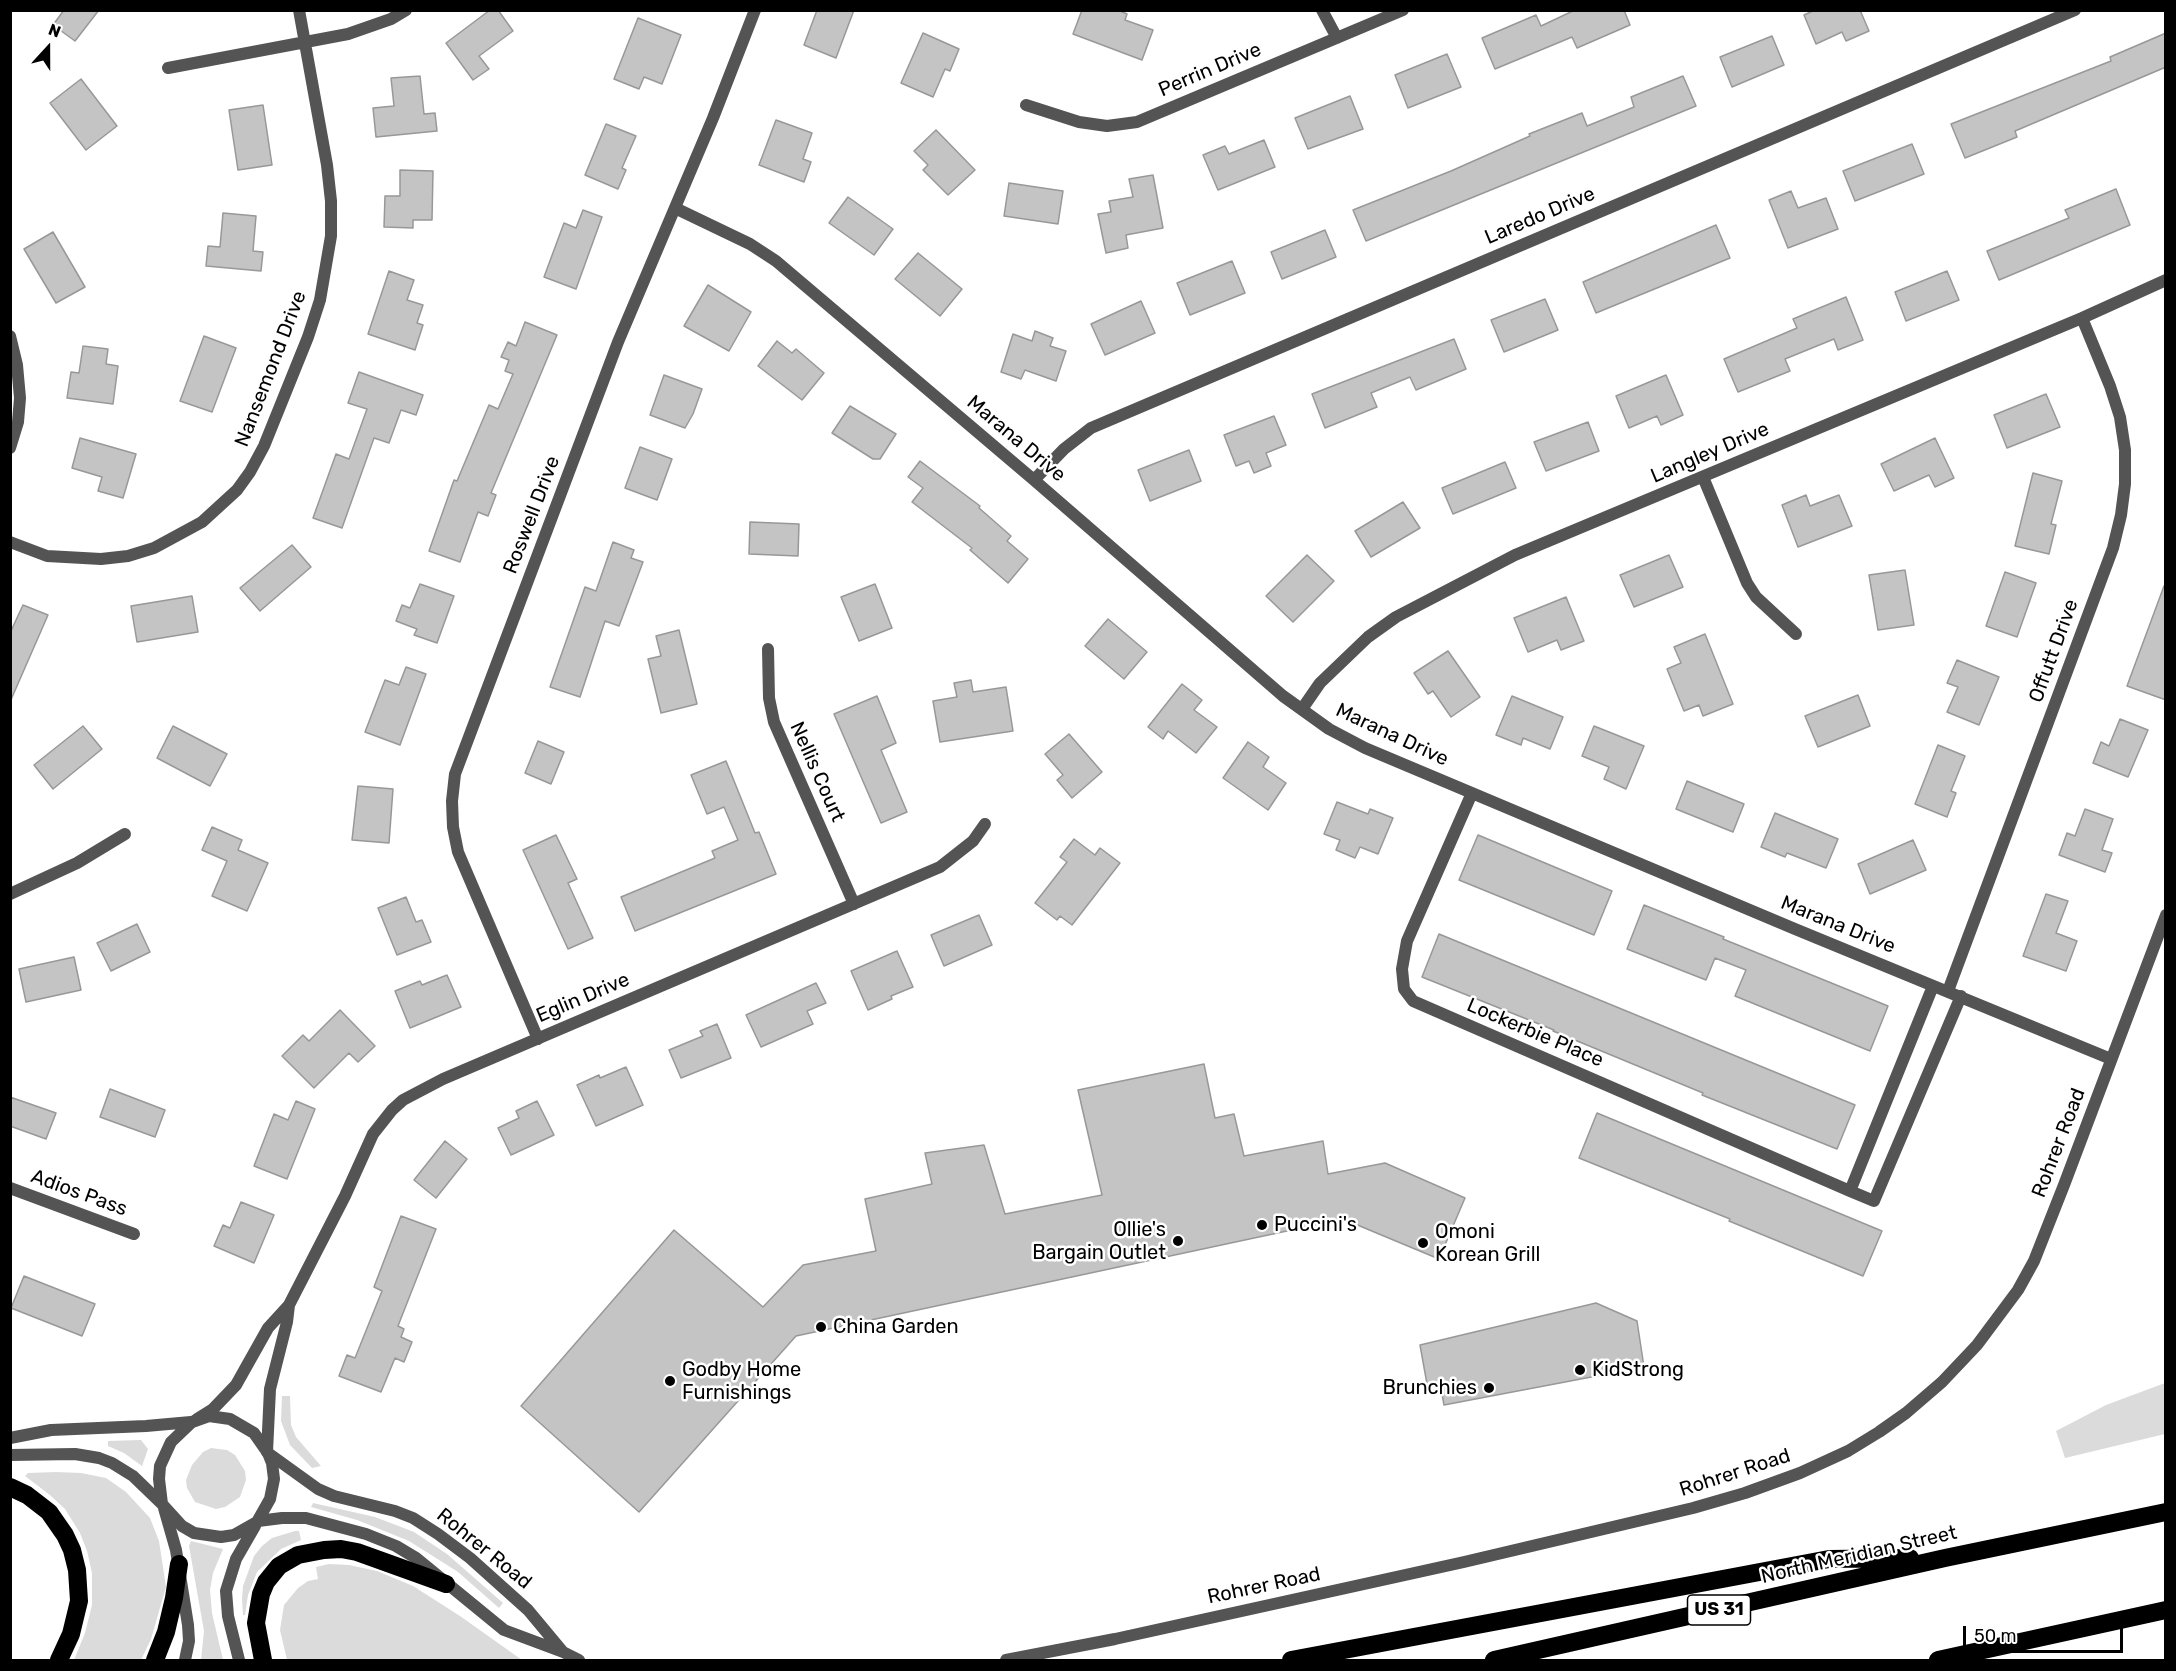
<!DOCTYPE html>
<style>
body{margin:0}
#map{position:relative;width:2176px;height:1671px;overflow:hidden;background:#fff;font-family:Rubik,sans-serif}
canvas{display:block}
.frame{position:absolute;inset:0;border:12px solid #000;pointer-events:none}
.north{position:absolute;left:18px;top:18px;width:60px;height:60px;-webkit-text-stroke:4px #fff;paint-order:stroke;rotate:21deg;font-size:16px;font-weight:700;line-height:24px;text-align:center;color:#000}
.north::after{content:'';display:block;margin:auto;width:21px;height:27px;background:#000;clip-path:polygon(50% 0,100% 100%,50% 72%,0 100%)}
.scale{position:absolute;left:1963px;top:1626px;width:160px;height:27px;box-sizing:border-box;border:3px solid #000;border-top:0;padding-left:8px;font-size:18px;line-height:21px;white-space:nowrap;color:#000;-webkit-text-stroke:4px #fff;paint-order:stroke}
</style>
<div id="map">
<canvas width="2176" height="1671"></canvas>
<div class="frame"></div>
<div class="north">N</div>
<div class="scale">50 m</div>
</div>
<script>
const g = document.querySelector('canvas').getContext('2d');
g.lineJoin = 'round';
function fill(path, color) { g.fillStyle = color; g.fill(path, 'evenodd'); }
const shape = rows => new Path2D(rows.map(r => 'M' + r).join(''));
function stroke(path, color, width, dash) { g.strokeStyle = color; g.lineWidth = width; g.lineCap = dash ? 'butt' : 'round'; g.setLineDash(dash || []); g.stroke(path); }
function label(font, color, halo, rows, align = 'center') {
  g.font = font + ' Rubik,sans-serif'; g.lineWidth = 5; g.setLineDash([]); g.textBaseline = 'middle'; g.strokeStyle = halo; g.fillStyle = color; for (const [text, x, y, turn = 0] of rows) {
    g.save(); g.translate(x, y); g.rotate((+turn || 0) * Math.PI / 180); g.textAlign = isNaN(turn) ? turn : align; if (halo) g.strokeText(text, 0, 0); g.fillText(text, 0, 0); g.restore();
  }
}
const green = shape([
 [2165,1383,2165,1434,2065,1458,2056,1431,2106,1405],
 [282,1396,290,1396,291,1425,296,1437,321,1466,312,1468,290,1445,281,1421],
 [141,1440,148,1449,142,1466,124,1453,108,1446,108,1441],
 [211,1448,227,1450,235,1455,245,1471,246,1480,240,1497,225,1507,216,1509,195,1502,187,1488,186,1480,192,1465,203,1452],
 [56,1472,81,1473,106,1478,126,1492,150,1518,159,1541,166,1587,151,1639,141,1660,74,1660,85,1633,92,1605,92,1573,87,1551,80,1533,65,1509,50,1495,25,1476,28,1473],
 [313,1503,375,1517,414,1532,447,1554,503,1603,499,1608,458,1572,409,1541,357,1520,311,1507],
 [295,1531,299,1531,301,1540,281,1549,257,1572,248,1595,245,1615,243,1615,242,1599,243,1586,254,1556,262,1546,272,1538],
 [191,1541,223,1549,213,1573,210,1590,212,1613,223,1660,201,1660,204,1631,189,1546],
 [329,1564,349,1565,377,1571,413,1586,460,1616,522,1660,287,1660,280,1630,284,1605,298,1588,308,1581,318,1579,316,1567]
]);
const building = shape([
 [64,10,99,10,75,41,53,25,64,10],
 [490,10,498,10,513,31,479,56,489,69,473,80,446,43,490,10],
 [817,10,854,10,836,58,804,45,817,10],
 [1082,10,1118,10,1127,14,1125,20,1153,30,1142,60,1073,34,1082,10],
 [1575,10,1624,10,1630,25,1577,48,1572,37,1495,69,1482,38,1536,15,1541,26,1575,10],
 [1815,10,1860,10,1869,31,1846,41,1842,32,1816,44,1804,15,1815,10],
 [638,18,681,35,662,84,644,77,639,89,614,79,638,18],
 [923,33,959,49,950,71,945,69,933,97,901,83,923,33],
 [2166,33,2166,67,2015,131,2017,137,1965,158,1951,124,2111,61,2110,57,2166,33],
 [1772,36,1784,65,1732,87,1720,57,1772,36],
 [1447,54,1461,87,1408,108,1395,75,1447,54],
 [420,76,424,114,435,113,437,131,376,137,373,108,394,106,391,78,420,76],
 [1683,76,1696,106,1366,241,1353,210,1451,171,1530,136,1529,134,1582,113,1587,126,1634,107,1631,97,1683,76],
 [81,79,117,126,86,150,50,103,81,79],
 [1350,96,1363,129,1308,149,1295,118,1350,96],
 [263,105,272,165,238,170,229,110,263,105],
 [776,120,812,133,803,159,811,162,804,182,759,165,776,120],
 [606,124,636,136,622,168,626,170,618,189,585,175,606,124],
 [936,130,975,170,948,195,923,170,928,165,914,151,936,130],
 [1264,140,1275,167,1218,190,1203,155,1225,146,1229,154,1264,140],
 [1912,144,1924,174,1855,201,1843,171,1912,144],
 [400,170,433,171,432,220,413,220,413,228,384,227,385,196,400,196,400,170],
 [1153,175,1163,228,1126,235,1128,248,1106,253,1098,214,1111,212,1109,201,1133,197,1129,179,1153,175],
 [1009,183,1063,191,1058,224,1004,216,1009,183],
 [2116,189,2130,225,1999,280,1987,251,2069,218,2065,210,2116,189],
 [1791,191,1798,208,1826,198,1838,229,1788,248,1769,200,1791,191],
 [848,197,893,229,874,255,829,223,848,197],
 [583,210,602,217,576,289,544,277,564,223,576,228,583,210],
 [223,213,256,216,253,251,263,252,261,271,206,266,208,246,220,247,223,213],
 [1716,225,1730,258,1596,313,1583,282,1716,225],
 [1325,230,1336,257,1282,279,1271,252,1325,230],
 [53,232,85,287,56,303,24,249,53,232],
 [918,253,962,289,940,316,895,279,918,253],
 [1232,261,1245,293,1190,315,1177,283,1232,261],
 [389,271,414,280,407,300,423,305,417,323,423,325,415,350,368,334,389,271],
 [1947,271,1959,300,1906,321,1895,292,1947,271],
 [708,285,751,312,729,351,684,326,708,285],
 [1846,297,1863,340,1838,350,1834,339,1785,359,1790,371,1738,392,1724,359,1797,328,1793,319,1846,297],
 [1545,299,1558,330,1504,352,1491,320,1545,299],
 [1141,301,1155,333,1105,355,1091,324,1141,301],
 [525,322,557,335,491,493,496,495,488,516,478,512,460,562,429,551,454,480,457,481,489,405,498,409,513,374,505,371,509,360,501,357,508,342,516,346,525,322],
 [1035,331,1053,338,1050,346,1066,351,1056,381,1025,370,1021,379,1001,372,1013,334,1032,341,1035,331],
 [204,336,236,348,212,412,180,401,204,336],
 [1454,339,1466,369,1416,390,1410,377,1371,393,1377,407,1325,428,1312,394,1454,339],
 [777,341,792,353,796,349,824,373,802,400,758,366,777,341],
 [83,346,108,349,106,364,118,366,113,404,67,398,71,372,79,373,83,346],
 [359,372,423,395,416,415,401,410,389,443,374,438,342,528,313,518,336,454,349,459,367,409,348,403,359,372],
 [664,375,702,389,693,414,685,428,650,415,664,375],
 [1666,375,1683,415,1661,425,1657,416,1629,428,1616,396,1666,375],
 [2046,394,2060,427,2007,448,1994,415,2046,394],
 [850,406,896,434,880,459,873,459,832,433,850,406],
 [1274,416,1286,445,1266,453,1271,466,1254,473,1249,461,1236,466,1224,435,1274,416],
 [1588,422,1599,451,1546,471,1534,442,1588,422],
 [80,438,136,454,123,498,98,491,102,477,72,468,80,438],
 [1935,438,1954,478,1935,487,1929,475,1894,491,1881,464,1935,438],
 [640,447,672,459,657,500,625,488,640,447],
 [1189,450,1201,481,1150,501,1138,470,1189,450],
 [920,461,980,506,979,508,1011,536,1007,541,1028,559,1008,583,970,550,972,548,912,502,923,488,908,477,920,461],
 [1505,462,1516,488,1453,514,1442,488,1505,462],
 [2033,473,2062,481,2051,524,2056,525,2049,554,2015,546,2033,473],
 [1806,495,1810,506,1839,495,1852,526,1798,547,1782,505,1806,495],
 [1403,502,1420,528,1371,557,1355,531,1403,502],
 [750,522,799,524,798,556,749,554,750,522],
 [613,542,634,550,631,558,643,562,619,626,605,621,580,697,550,687,585,587,596,591,613,542],
 [292,545,311,567,260,611,240,588,292,545],
 [1307,555,1334,581,1293,622,1266,596,1307,555],
 [1669,555,1683,587,1634,607,1620,575,1669,555],
 [1905,570,1914,625,1878,630,1869,575,1905,570],
 [2005,572,2036,583,2017,637,1986,626,2005,572],
 [420,584,454,596,437,643,414,635,417,629,396,621,402,605,410,608,420,584],
 [875,584,892,628,859,641,841,597,875,584],
 [2164,586,2166,586,2166,700,2127,686,2164,586],
 [192,596,198,632,137,642,131,606,192,596],
 [1566,597,1584,641,1561,650,1557,640,1528,652,1514,618,1566,597],
 [23,605,48,615,10,702,10,633,23,605],
 [1108,619,1147,652,1124,679,1085,646,1108,619],
 [679,630,697,704,661,713,648,659,661,656,656,636,679,630],
 [1705,634,1733,704,1703,716,1699,705,1684,711,1667,669,1681,663,1674,647,1705,634],
 [1448,651,1480,697,1451,717,1433,691,1428,694,1414,673,1448,651],
 [1957,660,1999,677,1979,725,1947,712,1958,687,1947,683,1957,660],
 [406,667,426,674,400,745,365,732,385,680,399,685,406,667],
 [971,680,973,692,1006,687,1013,731,940,742,933,701,957,697,954,683,971,680],
 [1182,684,1202,700,1194,710,1217,727,1196,753,1168,731,1163,739,1148,727,1182,684],
 [1858,695,1870,726,1818,747,1805,716,1858,695],
 [877,696,896,743,881,750,907,812,881,823,834,714,877,696],
 [1512,696,1563,717,1550,749,1523,738,1521,745,1496,735,1512,696],
 [2120,719,2148,730,2128,777,2093,763,2101,742,2109,746,2120,719],
 [83,726,102,749,53,789,34,765,83,726],
 [173,726,227,754,210,786,157,758,173,726],
 [1594,726,1644,746,1626,789,1604,779,1609,767,1582,756,1594,726],
 [1069,734,1102,772,1072,798,1057,780,1063,775,1045,754,1069,734],
 [538,741,564,752,551,784,525,773,538,741],
 [1248,742,1269,757,1263,767,1286,783,1268,810,1223,778,1248,742],
 [1938,745,1965,756,1951,791,1956,793,1947,817,1915,804,1938,745],
 [726,761,755,833,759,832,776,874,635,931,621,897,715,858,712,851,738,840,724,807,707,814,691,775,726,761],
 [1687,781,1744,804,1733,832,1676,809,1687,781],
 [358,786,393,789,389,843,352,840,358,786],
 [1337,802,1368,814,1370,809,1393,818,1378,854,1360,847,1355,858,1336,850,1340,840,1324,834,1337,802],
 [2085,809,2113,819,2102,850,2112,853,2105,872,2059,855,2067,833,2075,836,2085,809],
 [1775,813,1838,839,1826,868,1787,853,1785,857,1761,847,1775,813],
 [212,827,242,840,238,850,268,863,247,911,212,896,227,861,202,850,212,827],
 [556,835,577,879,568,883,593,938,568,949,523,850,556,835],
 [1478,835,1612,891,1594,935,1459,880,1478,835],
 [1074,839,1095,855,1100,848,1120,863,1072,925,1060,916,1057,920,1035,903,1067,862,1060,857,1074,839],
 [1913,840,1926,870,1870,894,1858,864,1913,840],
 [2046,894,2068,901,2056,933,2077,941,2066,971,2023,956,2046,894],
 [406,897,416,922,422,920,431,942,397,955,378,908,406,897],
 [1644,905,1724,937,1723,939,1888,1006,1870,1051,1735,996,1746,970,1715,958,1706,980,1627,949,1644,905],
 [979,915,992,945,944,966,931,935,979,915],
 [137,924,150,952,111,971,97,943,137,924],
 [1439,934,1855,1105,1837,1149,1702,1095,1703,1093,1553,1031,1554,1030,1422,977,1439,934],
 [897,951,913,987,891,996,892,999,868,1010,851,971,897,951],
 [74,957,81,990,26,1002,19,969,74,957],
 [447,975,461,1007,410,1028,395,991,420,981,422,985,447,975],
 [816,983,826,1003,807,1011,813,1024,761,1047,746,1015,816,983],
 [340,1010,375,1046,358,1062,349,1053,314,1088,282,1056,303,1035,309,1041,340,1010],
 [717,1024,731,1058,681,1078,669,1050,703,1036,700,1031,717,1024],
 [1204,1064,1215,1118,1234,1114,1244,1156,1323,1141,1328,1174,1385,1163,1465,1198,1439,1259,1343,1219,796,1336,639,1512,521,1406,674,1230,763,1307,803,1265,876,1251,865,1199,932,1184,925,1153,984,1145,1005,1214,1102,1195,1078,1090,1204,1064],
 [626,1067,643,1105,596,1126,577,1085,599,1075,600,1078,626,1067],
 [110,1089,165,1110,155,1137,100,1117,110,1089],
 [10,1097,56,1113,46,1139,10,1126,10,1097],
 [296,1101,315,1109,287,1179,254,1166,274,1114,288,1120,296,1101],
 [537,1101,554,1135,511,1155,498,1128,519,1118,516,1111,537,1101],
 [1597,1113,1882,1231,1863,1276,1729,1221,1730,1219,1579,1158,1597,1113],
 [445,1141,467,1159,436,1198,414,1180,445,1141],
 [241,1202,274,1215,254,1263,214,1246,223,1225,230,1228,241,1202],
 [401,1216,436,1229,398,1326,404,1329,401,1337,412,1342,404,1362,395,1358,381,1392,339,1376,347,1355,355,1358,382,1291,374,1287,401,1216],
 [24,1276,95,1304,82,1336,11,1308,24,1276],
 [1596,1303,1637,1321,1644,1367,1444,1405,1440,1383,1427,1384,1420,1345,1596,1303]
]);
const minor = shape([
 [1322,10,1337,38],
 [168,68,348,34,391,19,406,10],
 [1026,105,1079,122,1107,126,1137,122,1403,10],
 [675,208,750,244,776,261,1034,480,1283,696,1329,729,1365,748,1795,929,2111,1059],
 [10,336,17,365,20,398,18,422,10,448],
 [1703,477,1747,583,1756,597,1796,634],
 [1034,480,1064,449,1091,428,2075,10],
 [10,542,47,556,101,559,128,556,154,548,202,522,237,490,250,472,264,446,308,337,320,300,331,236,331,201,327,165,299,10],
 [768,649,769,698,774,722,854,904],
 [1302,709,1320,683,1368,637,1396,617,1515,555,2082,318,2166,280],
 [1472,793,1407,941,1402,969,1404,989,1413,1001,1850,1191,1874,1201,1961,996],
 [10,894,77,863,125,834],
 [1948,991,2113,548,2121,515,2125,484,2125,450,2120,417,2110,386,2082,318],
 [538,1039,458,852,453,827,452,801,455,774,618,342,713,118,755,10],
 [10,1188,134,1234],
 [1850,1191,1933,986],
 [197,1419,213,1409,236,1385,268,1328,289,1305],
 [267,1452,270,1389,287,1322,289,1305,345,1196,373,1134,392,1110,403,1100,443,1079,940,867,973,841,985,824],
 [268,1453,318,1489,334,1496,395,1511,413,1518,438,1534,470,1558,528,1610,563,1652],
 [258,1521,282,1518,306,1518,366,1534,396,1546,416,1558,504,1630,563,1652,579,1660],
 [1006,1660,1115,1639,1464,1562,1693,1508,1745,1493,1800,1473,1848,1451,1879,1432,1906,1413,1942,1382,1977,1345,2018,1290,2034,1261,2064,1185,2166,915]
]);
const tertiary = shape([
 [209,1416,230,1419,254,1433,268,1453,272,1463,274,1479,270,1499,257,1522,234,1535,221,1537,194,1533,182,1526,162,1504,159,1479,160,1466,171,1442,192,1422,209,1416],
 [10,1438,51,1430,146,1426,191,1422],
 [10,1455,75,1454,99,1458,112,1463,133,1476,162,1504],
 [164,1508,176,1550,188,1625,189,1641,185,1660],
 [239,1660,228,1616,226,1591,236,1559,255,1526]
]);
const motorway = shape([
 [10,1487,27,1495,49,1512,65,1535,72,1550,77,1570,79,1601,71,1634,59,1660],
 [155,1660,166,1632,174,1598,179,1564],
 [263,1660,256,1623,261,1594,266,1582,279,1566,298,1555,324,1550,341,1549,357,1552,446,1584],
 [1291,1660,1829,1559,1910,1558],
 [1494,1660,1945,1558,2166,1512],
 [1938,1660,2166,1610]
]);
const markers = [
 [1262,1225,6,"#000"],
 [1178,1241,6,"#000"],
 [1423,1243,6,"#000"],
 [821,1327,6,"#000"],
 [1580,1370,6,"#000"],
 [670,1381,6,"#000"],
 [1489,1388,6,"#000"]
];
const shields = [
 [1719,1610,63]
];
const shieldNames = [
 ["US 31",1719,1610]
];
const streetNames = [
 ["Perrin Drive",1210,70,-23],
 ["Laredo Drive",1540,216,-23],
 ["Nansemond Drive",271,369,-69],
 ["Marana Drive",1016,439,40],
 ["Langley Drive",1710,453,-23],
 ["Roswell Drive",532,515,-69],
 ["Offutt Drive",2054,651,-70],
 ["Marana Drive",1392,735,25],
 ["Nellis Court",817,772,66],
 ["Marana Drive",1838,925,22],
 ["Eglin Drive",583,998,-23],
 ["Lockerbie Place",1535,1033,23],
 ["Rohrer Road",2059,1143,-69],
 ["Adios Pass",79,1193,20],
 ["Rohrer Road",1735,1473,-18],
 ["Rohrer Road",484,1549,39],
 ["North Meridian Street",1859,1555,-13],
 ["Rohrer Road",1264,1586,-12]
];
const poiNames = [
 ["Puccini's",1274,1225],
 ["Ollie's",1166,1230,"right"],
 ["Bargain Outlet",1166,1253,"right"],
 ["Omoni",1435,1232],
 ["Korean Grill",1435,1255],
 ["China Garden",833,1327],
 ["Godby Home",682,1370],
 ["Furnishings",682,1393],
 ["KidStrong",1592,1370],
 ["Brunchies",1477,1388,"right"]
];
fill(green, '#dbdbdb');
fill(building, '#c4c4c4');
stroke(building, '#989898', 1.5);
stroke(minor, '#545454', 12);
stroke(tertiary, '#545454', 12);
stroke(motorway, '#000', 18);
for (const [x, y, r, color] of markers) { const dot = new Path2D(); dot.arc(x, y, r, 0, 2 * Math.PI); g.fillStyle = color; g.fill(dot); stroke(dot, '#fff', 2); }
for (const [x, y, w] of shields) { const box = new Path2D(); box.roundRect(x - w / 2, y - 15, w, 30, 4.5); g.fillStyle = '#fff'; g.fill(box); stroke(box, '#000', 1.5); }
label('bold 18px', '#000', null, shieldNames);
label('20px', '#000', '#fff', streetNames);
label('20px', '#000', '#fff', poiNames, 'left');
</script>
